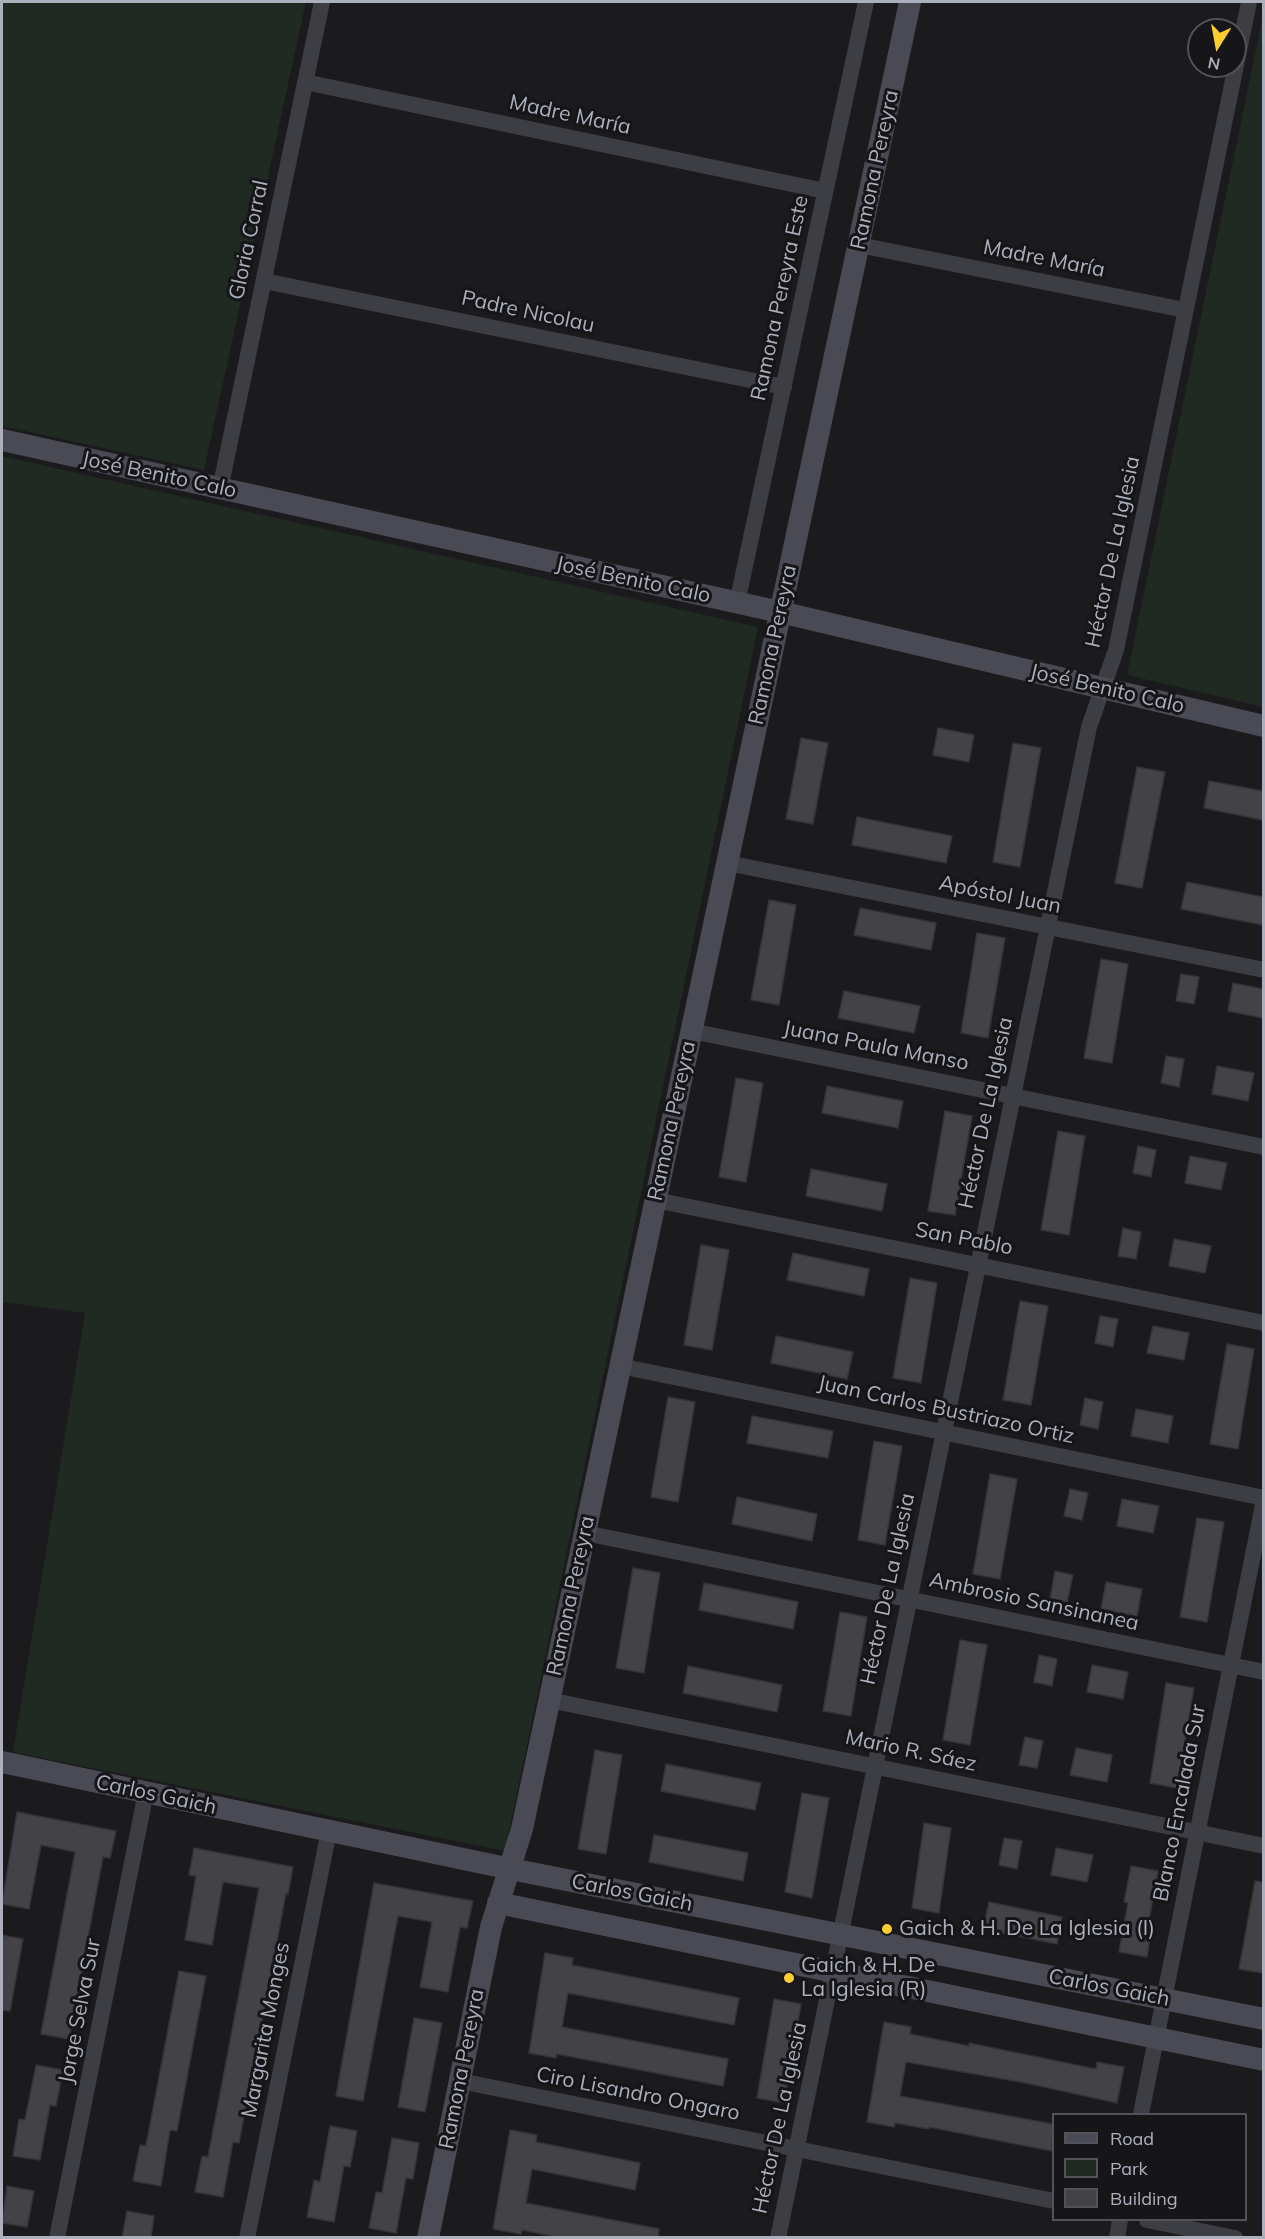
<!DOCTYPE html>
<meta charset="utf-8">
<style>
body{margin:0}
#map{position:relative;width:1265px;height:2239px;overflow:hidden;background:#1b1a1d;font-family:Mulish,sans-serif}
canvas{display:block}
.frame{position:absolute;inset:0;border:3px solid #acb0bd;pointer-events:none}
.legend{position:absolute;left:1052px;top:2113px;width:195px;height:108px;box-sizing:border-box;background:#161518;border:2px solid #52535a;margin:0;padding:8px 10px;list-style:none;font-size:18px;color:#acb0bd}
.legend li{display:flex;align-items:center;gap:12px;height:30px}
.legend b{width:30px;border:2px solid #52535a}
.north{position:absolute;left:1187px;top:18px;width:60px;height:60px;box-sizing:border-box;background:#161518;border:2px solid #52535a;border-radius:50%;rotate:191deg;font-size:16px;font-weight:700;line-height:24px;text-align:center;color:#acb0bd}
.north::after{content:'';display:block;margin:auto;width:21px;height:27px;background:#ffcd30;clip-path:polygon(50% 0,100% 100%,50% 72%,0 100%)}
</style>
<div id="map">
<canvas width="1265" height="2239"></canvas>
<div class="frame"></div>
<ul class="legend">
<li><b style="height:8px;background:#494a53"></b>Road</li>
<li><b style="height:16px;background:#202922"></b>Park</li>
<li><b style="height:16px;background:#424247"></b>Building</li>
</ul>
<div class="north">N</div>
</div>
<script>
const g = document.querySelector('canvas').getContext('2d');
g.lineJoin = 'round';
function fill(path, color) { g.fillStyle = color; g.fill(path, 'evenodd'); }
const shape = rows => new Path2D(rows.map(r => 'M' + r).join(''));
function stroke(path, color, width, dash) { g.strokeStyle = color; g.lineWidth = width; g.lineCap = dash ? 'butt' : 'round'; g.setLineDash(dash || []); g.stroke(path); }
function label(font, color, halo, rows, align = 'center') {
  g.font = font + ' Mulish,sans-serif'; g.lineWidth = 6; g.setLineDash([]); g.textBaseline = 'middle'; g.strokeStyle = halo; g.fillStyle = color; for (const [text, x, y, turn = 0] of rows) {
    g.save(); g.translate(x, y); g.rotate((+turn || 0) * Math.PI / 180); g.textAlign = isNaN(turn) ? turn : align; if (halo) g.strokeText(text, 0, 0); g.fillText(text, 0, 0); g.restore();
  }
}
const green = shape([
 [2,2,306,2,204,470,2,426],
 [1263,15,1264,707,1263,707,1127,675],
 [2,456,758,627,505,1851,13,1752,85,1313,2,1302]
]);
const building = shape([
 [938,728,974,735,969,762,933,755,938,728],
 [801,738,828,743,813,824,786,819,801,738],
 [1013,743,1041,748,1020,867,993,862,1013,743],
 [1137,767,1165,772,1142,888,1115,883,1137,767],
 [1209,781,1263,791,1263,820,1204,808,1209,781],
 [857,817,952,836,946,863,852,845,857,817],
 [1187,882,1263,897,1263,925,1181,909,1187,882],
 [769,900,796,905,779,1005,751,1000,769,900],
 [860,908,936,923,931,950,854,935,860,908],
 [977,933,1005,938,988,1038,961,1033,977,933],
 [1101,959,1128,964,1112,1063,1084,1058,1101,959],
 [1181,974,1199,977,1194,1004,1176,1001,1181,974],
 [1233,983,1263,989,1263,1018,1228,1011,1233,983],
 [844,991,920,1006,914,1033,838,1018,844,991],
 [1166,1056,1184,1059,1179,1087,1161,1083,1166,1056],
 [1217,1066,1254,1073,1248,1101,1212,1094,1217,1066],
 [736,1078,763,1083,746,1182,719,1177,736,1078],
 [827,1086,903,1101,898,1128,822,1113,827,1086],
 [945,1111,972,1116,955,1215,928,1211,945,1111],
 [1058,1131,1085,1136,1069,1235,1041,1230,1058,1131],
 [1138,1146,1156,1150,1151,1177,1133,1173,1138,1146],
 [1190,1156,1227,1163,1221,1190,1185,1183,1190,1156],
 [811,1169,887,1184,882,1211,806,1196,811,1169],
 [1123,1228,1141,1232,1136,1259,1118,1256,1123,1228],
 [1174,1239,1211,1246,1205,1273,1169,1266,1174,1239],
 [701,1245,729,1250,712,1350,684,1345,701,1245],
 [793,1253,869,1269,864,1296,787,1280,793,1253],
 [910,1278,937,1283,921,1383,893,1378,910,1278],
 [1020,1301,1048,1306,1031,1405,1003,1400,1020,1301],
 [1100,1316,1118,1319,1113,1347,1095,1343,1100,1316],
 [1153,1326,1189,1333,1184,1360,1147,1353,1153,1326],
 [776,1336,853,1352,847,1379,771,1363,776,1336],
 [1227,1344,1254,1349,1238,1449,1210,1444,1227,1344],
 [668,1397,695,1402,678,1502,651,1497,668,1397],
 [1085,1398,1103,1402,1098,1429,1080,1425,1085,1398],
 [1136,1409,1173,1416,1168,1443,1131,1436,1136,1409],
 [752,1416,833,1431,828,1458,747,1443,752,1416],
 [874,1441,902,1446,885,1545,858,1540,874,1441],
 [990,1474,1017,1479,1000,1579,973,1574,990,1474],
 [1070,1489,1088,1493,1082,1520,1064,1516,1070,1489],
 [737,1497,817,1514,812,1541,732,1524,737,1497],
 [1122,1499,1159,1506,1153,1533,1117,1526,1122,1499],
 [1197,1518,1224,1522,1207,1622,1180,1617,1197,1518],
 [633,1568,660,1573,644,1673,616,1668,633,1568],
 [1055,1571,1073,1575,1067,1602,1050,1599,1055,1571],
 [1106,1582,1142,1589,1137,1616,1101,1609,1106,1582],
 [704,1583,798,1602,793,1629,699,1610,704,1583],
 [840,1612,867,1617,851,1716,823,1711,840,1612],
 [960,1640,987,1645,970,1745,943,1740,960,1640],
 [1039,1655,1057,1659,1052,1686,1034,1682,1039,1655],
 [1092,1665,1128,1672,1123,1699,1087,1692,1092,1665],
 [688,1666,782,1685,777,1712,683,1693,688,1666],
 [1166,1683,1194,1688,1177,1788,1150,1783,1166,1683],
 [1025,1737,1043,1741,1037,1768,1019,1765,1025,1737],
 [1076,1748,1112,1755,1107,1782,1070,1775,1076,1748],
 [595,1750,622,1755,606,1854,578,1849,595,1750],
 [666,1764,761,1783,755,1810,661,1791,666,1764],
 [802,1793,829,1798,812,1898,785,1892,802,1793],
 [17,1812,116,1831,110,1858,103,1857,69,2039,41,2034,75,1852,41,1845,29,1909,2,1904,17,1812],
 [924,1823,951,1828,939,1913,912,1908,924,1823],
 [654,1835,748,1853,743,1881,649,1862,654,1835],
 [1004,1838,1022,1841,1017,1869,999,1865,1004,1838],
 [194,1848,293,1867,288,1894,286,1893,239,2143,233,2142,223,2197,195,2192,202,2156,208,2157,259,1888,223,1882,212,1945,185,1940,196,1876,189,1875,194,1848],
 [1056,1848,1093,1855,1087,1882,1051,1875,1056,1848],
 [1131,1866,1158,1871,1149,1920,1153,1920,1147,1957,1119,1952,1128,1903,1124,1902,1131,1866],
 [1255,1881,1263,1882,1263,1973,1239,1969,1255,1881],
 [374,1883,473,1901,467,1928,460,1927,448,1992,420,1987,432,1922,398,1916,363,2101,336,2096,374,1883],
 [989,1902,1062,1917,1057,1944,983,1929,989,1902],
 [2,1935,23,1939,10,2011,2,2010,2,1935],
 [545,1953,573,1958,572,1965,739,1998,734,2025,568,1993,562,2027,728,2059,723,2086,557,2054,556,2058,529,2053,545,1953],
 [179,1971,206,1976,177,2131,170,2130,161,2186,133,2181,140,2145,146,2146,179,1971],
 [774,1999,801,2004,784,2103,757,2098,774,1999],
 [414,2018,442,2023,425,2112,398,2107,414,2018],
 [884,2022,911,2027,910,2034,969,2046,969,2043,1096,2069,1097,2062,1124,2067,1117,2103,1026,2083,906,2062,900,2096,1053,2124,1052,2151,929,2127,929,2129,895,2123,894,2127,867,2122,884,2022],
 [36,2065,63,2070,56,2106,50,2105,40,2160,13,2156,19,2119,25,2120,36,2065],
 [330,2126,357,2131,350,2167,344,2166,334,2222,307,2217,314,2180,320,2182,330,2126],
 [510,2130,537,2135,536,2142,640,2163,635,2190,532,2169,526,2203,659,2229,658,2238,562,2238,522,2230,521,2234,493,2229,510,2130],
 [392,2138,419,2143,413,2179,406,2178,396,2233,369,2228,376,2192,382,2193,392,2138],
 [7,2186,34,2191,27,2227,2,2223,7,2186],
 [127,2211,154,2216,151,2238,122,2238,127,2211]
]);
const street = shape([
 [305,82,825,191],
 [859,245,1185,310],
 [264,281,784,387],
 [220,489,322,2],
 [737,603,866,2],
 [727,863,1264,970],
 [691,1031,1264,1147],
 [655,1200,1264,1323],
 [620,1366,1264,1498],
 [585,1533,1264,1672],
 [549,1700,1264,1846],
 [460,2081,1054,2201],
 [1141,2114,1264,1500],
 [1147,2220,1235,2238],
 [57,2238,146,1792],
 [247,2238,329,1831],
 [778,2238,1089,727,1116,650,1249,2],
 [1117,2238,1120,2220]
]);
const secondary = shape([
 [2,440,780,612,1264,726],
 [2,1762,511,1869,1264,2019],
 [498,1903,1264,2060],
 [428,2238,491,1927,522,1829,910,2]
]);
const markers = [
 [887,1929,6,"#ffcd30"],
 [789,1978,6,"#ffcd30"]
];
const streetNames = [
 ["Madre María",570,115,12],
 ["Ramona Pereyra",875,170,-78],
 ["Gloria Corral",249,240,-78],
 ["Madre María",1044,259,11],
 ["Ramona Pereyra Este",780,298,-78],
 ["Padre Nicolau",528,312,12],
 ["José Benito Calo",159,475,12],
 ["Héctor De La Iglesia",1113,552,-78],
 ["José Benito Calo",633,580,12],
 ["Ramona Pereyra",773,645,-78],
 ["José Benito Calo",1107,689,13],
 ["Apóstol Juan",1000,895,11],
 ["Juana Paula Manso",876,1046,11],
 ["Héctor De La Iglesia",986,1113,-78],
 ["Ramona Pereyra",672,1121,-78],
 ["San Pablo",964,1239,11],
 ["Juan Carlos Bustriazo Ortiz",946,1410,12],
 ["Héctor De La Iglesia",888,1589,-78],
 ["Ramona Pereyra",571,1596,-78],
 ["Ambrosio Sansinanea",1034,1602,12],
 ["Mario R. Sáez",911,1751,12],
 ["Carlos Gaich",156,1795,12],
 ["Blanco Encalada Sur",1180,1803,-79],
 ["Carlos Gaich",632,1893,11],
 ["Carlos Gaich",1109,1988,11],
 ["Jorge Selva Sur",80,2011,-79],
 ["Margarita Monges",266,2030,-79],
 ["Ramona Pereyra",462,2069,-79],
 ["Ciro Lisandro Ongaro",638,2094,11],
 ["Héctor De La Iglesia",780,2118,-78]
];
const poiNames = [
 ["Gaich & H. De La Iglesia (I)",899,1929],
 ["Gaich & H. De",801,1966],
 ["La Iglesia (R)",801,1990]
];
fill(green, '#202922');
fill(building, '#424247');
stroke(building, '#353439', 1.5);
stroke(street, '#3d3d44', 16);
stroke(secondary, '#494a53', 22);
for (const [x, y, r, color] of markers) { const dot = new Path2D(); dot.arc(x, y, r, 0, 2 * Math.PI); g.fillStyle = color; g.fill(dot); stroke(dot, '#161518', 2); }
label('21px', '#acb0bd', '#161518', streetNames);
label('21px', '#acb0bd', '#161518', poiNames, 'left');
</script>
